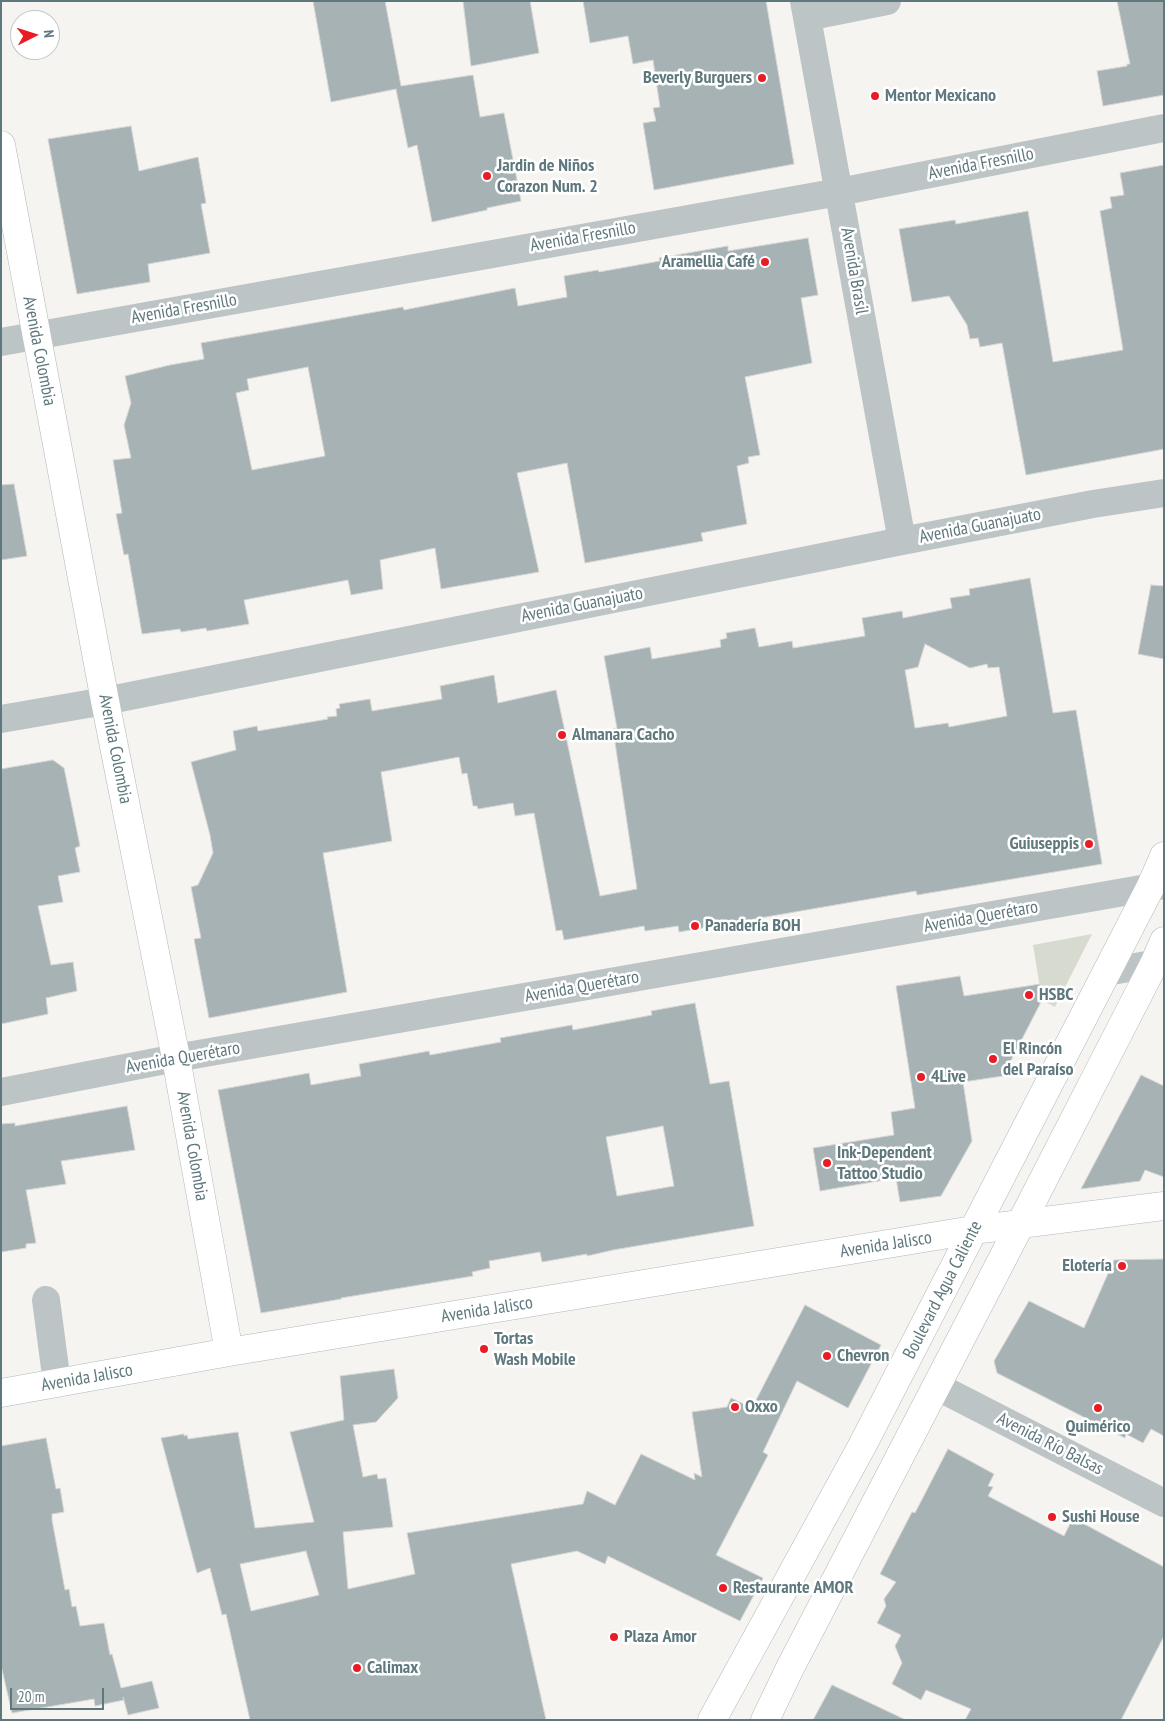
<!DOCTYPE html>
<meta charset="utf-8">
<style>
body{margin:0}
#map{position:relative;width:1165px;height:1721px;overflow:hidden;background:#f5f4f0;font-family:"PT Sans Narrow",sans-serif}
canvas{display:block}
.frame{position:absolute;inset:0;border:2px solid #5e787d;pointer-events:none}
.north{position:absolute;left:10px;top:10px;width:50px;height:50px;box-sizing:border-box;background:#fff;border:1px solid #bfc9cb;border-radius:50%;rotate:85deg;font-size:14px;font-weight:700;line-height:20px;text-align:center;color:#5e787d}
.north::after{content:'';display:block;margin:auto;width:18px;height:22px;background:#e91c25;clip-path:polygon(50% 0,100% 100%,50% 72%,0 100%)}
.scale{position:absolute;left:10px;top:1688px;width:94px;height:22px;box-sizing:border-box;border:2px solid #5e787d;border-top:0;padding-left:6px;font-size:15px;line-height:18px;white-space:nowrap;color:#5e787d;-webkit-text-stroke:4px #fff;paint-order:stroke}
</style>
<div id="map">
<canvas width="1165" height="1721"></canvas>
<div class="frame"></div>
<div class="north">N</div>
<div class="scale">20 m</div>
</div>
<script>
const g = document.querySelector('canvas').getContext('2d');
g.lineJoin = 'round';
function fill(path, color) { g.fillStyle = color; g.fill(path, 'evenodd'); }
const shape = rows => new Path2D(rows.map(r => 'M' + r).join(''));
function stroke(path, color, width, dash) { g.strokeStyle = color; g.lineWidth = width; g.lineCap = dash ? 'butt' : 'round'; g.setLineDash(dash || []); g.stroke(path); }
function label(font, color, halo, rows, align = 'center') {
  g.font = font + ' "PT Sans Narrow",sans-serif'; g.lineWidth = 5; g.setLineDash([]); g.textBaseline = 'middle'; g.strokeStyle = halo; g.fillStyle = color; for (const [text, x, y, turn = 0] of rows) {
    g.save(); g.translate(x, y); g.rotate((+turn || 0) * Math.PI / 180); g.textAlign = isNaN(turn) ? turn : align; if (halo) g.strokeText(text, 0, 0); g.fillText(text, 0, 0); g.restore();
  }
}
const green = shape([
 [1092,934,1055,1007,1042,1000,1033,945]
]);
const building = shape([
 [313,1,385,1,401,86,473,75,480,117,504,113,521,201,487,208,487,210,432,222,417,145,408,148,396,89,331,102,313,1],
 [463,1,530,1,539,53,471,66,463,1],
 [583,1,766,1,794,164,654,190,643,123,656,121,653,108,660,107,653,60,633,64,628,36,590,43,583,1],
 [1117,1,1164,1,1164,95,1103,106,1097,71,1127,66,1127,64,1130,64,1117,1],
 [131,126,139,171,198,157,206,203,201,204,210,253,148,264,150,282,77,294,48,139,131,126],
 [1164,165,1164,449,1026,475,1002,343,980,347,978,338,970,339,967,325,949,296,912,302,899,229,955,220,956,224,1028,211,1053,362,1123,350,1100,211,1112,208,1110,197,1124,195,1120,173,1164,165],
 [808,238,818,295,801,298,812,363,745,377,760,455,748,457,749,463,737,466,747,524,701,533,703,541,585,563,567,463,517,473,539,572,441,589,435,548,380,560,383,589,351,595,348,580,244,600,249,624,207,631,206,628,181,632,180,629,142,634,128,554,124,555,116,514,122,513,113,460,131,458,124,425,131,403,125,376,170,365,204,359,201,343,403,307,404,310,515,288,518,306,567,297,564,276,598,270,599,272,660,261,659,258,728,246,728,251,808,238],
 [308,367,325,456,252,470,236,393,249,390,247,379,308,367],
 [14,484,27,556,1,560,1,485,14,484],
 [1030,578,1053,713,1076,710,1102,864,917,895,916,891,679,932,678,926,645,931,644,926,564,940,562,930,556,931,534,813,515,816,513,803,478,809,477,806,473,806,467,773,462,774,459,757,381,772,392,841,323,853,347,992,209,1018,194,939,201,938,191,887,198,885,213,853,210,835,191,762,236,750,233,731,257,726,258,731,328,719,327,717,337,716,336,709,340,708,339,704,370,699,372,711,442,699,440,686,494,675,498,703,556,690,600,896,637,889,613,729,617,728,604,656,650,647,652,659,721,647,720,640,727,638,726,633,755,628,759,647,792,641,793,648,865,636,862,618,902,611,903,618,952,608,950,598,970,595,969,589,1030,578],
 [925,644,970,668,987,664,988,668,999,667,1007,716,949,727,948,723,915,728,905,670,918,667,925,644],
 [1151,585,1164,586,1164,659,1138,654,1151,585],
 [53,760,64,768,80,846,75,848,80,872,58,876,63,902,38,906,51,965,73,962,77,991,46,998,48,1014,1,1024,1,769,53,760],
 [960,976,964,996,1040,984,1042,1000,1003,1076,963,1082,972,1141,941,1196,900,1202,896,1178,820,1191,813,1148,894,1135,891,1112,915,1108,896,986,960,976],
 [695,1003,710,1084,729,1081,754,1226,613,1250,587,1256,587,1254,542,1262,540,1252,489,1261,490,1268,472,1272,473,1276,341,1298,341,1299,261,1313,218,1090,309,1073,311,1085,361,1076,359,1064,429,1051,430,1055,501,1042,500,1038,572,1025,573,1030,652,1015,651,1011,695,1003],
 [663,1126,674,1186,617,1196,606,1137,663,1126],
 [1141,1075,1164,1086,1164,1177,1145,1170,1140,1181,1081,1189,1141,1075],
 [127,1106,135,1150,61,1161,66,1184,26,1190,36,1243,26,1244,26,1248,1,1252,1,1124,15,1123,15,1126,127,1106],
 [1164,1259,1164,1436,1151,1429,1143,1443,1126,1434,1125,1438,997,1373,994,1361,1029,1301,1084,1328,1114,1260,1164,1259],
 [805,1305,881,1345,848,1408,797,1381,763,1452,768,1455,716,1555,763,1578,740,1621,608,1556,605,1564,577,1551,511,1564,546,1720,250,1720,226,1614,222,1615,210,1568,197,1573,161,1438,184,1434,184,1436,187,1435,188,1439,238,1432,255,1528,314,1522,290,1432,344,1420,340,1376,394,1369,398,1398,376,1422,353,1425,363,1477,377,1474,378,1479,386,1478,393,1527,343,1532,348,1589,415,1574,407,1533,583,1504,587,1491,615,1505,641,1454,695,1480,694,1473,702,1477,692,1412,727,1407,731,1398,752,1408,805,1305],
 [306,1551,319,1595,251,1611,240,1564,306,1551],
 [46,1438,56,1489,60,1488,64,1512,52,1514,52,1520,65,1590,69,1589,72,1607,76,1606,80,1626,104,1623,110,1655,112,1654,121,1688,152,1681,159,1708,128,1715,123,1697,124,1700,95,1706,94,1699,12,1713,1,1665,1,1446,46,1438],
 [948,1449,994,1474,988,1486,993,1487,988,1496,1064,1536,1073,1518,1164,1567,1164,1636,1121,1720,965,1720,971,1709,926,1690,921,1700,892,1684,902,1663,895,1646,901,1635,877,1623,886,1606,884,1599,896,1582,880,1574,912,1512,915,1513,948,1449],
 [832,1685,906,1720,813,1720,832,1685]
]);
const minor = shape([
 [804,1,902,541],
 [807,17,887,1],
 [1,342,839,192,1164,128],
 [1,719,105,701,902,541,1093,504,1164,493],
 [1106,972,1164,962],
 [1,1092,176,1058,1164,885],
 [46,1300,57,1383],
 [936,1386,1164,1503]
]);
const major = shape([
 [1,145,105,701,176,1058,229,1352],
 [1,1393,229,1352,973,1230,1164,1206],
 [712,1720,862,1446,1150,888,1164,856],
 [765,1720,790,1668,1020,1225,1154,964,1164,941]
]);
const markers = [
 [762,78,5,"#e91c25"],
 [875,96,5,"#e91c25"],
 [487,176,5,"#e91c25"],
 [765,262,5,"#e91c25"],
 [562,735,5,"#e91c25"],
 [1089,844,5,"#e91c25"],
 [695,926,5,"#e91c25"],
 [1029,995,5,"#e91c25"],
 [993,1059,5,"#e91c25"],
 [921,1077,5,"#e91c25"],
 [827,1163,5,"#e91c25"],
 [1122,1266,5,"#e91c25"],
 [484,1349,5,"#e91c25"],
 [827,1356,5,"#e91c25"],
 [735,1407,5,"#e91c25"],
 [1098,1408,5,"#e91c25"],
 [1052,1517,5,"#e91c25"],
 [723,1588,5,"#e91c25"],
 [614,1637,5,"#e91c25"],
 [357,1668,5,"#e91c25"]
];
const poiNames = [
 ["Beverly Burguers",752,78,"right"],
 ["Mentor Mexicano",885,96],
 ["Jardin de Niños",497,166],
 ["Corazon Num. 2",497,187],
 ["Aramellia Café",755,262,"right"],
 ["Almanara Cacho",572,735],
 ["Guiuseppis",1079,844,"right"],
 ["Panadería BOH",705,926],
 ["HSBC",1039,995],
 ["El Rincón",1003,1049],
 ["del Paraíso",1003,1070],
 ["4Live",931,1077],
 ["Ink-Dependent",837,1153],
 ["Tattoo Studio",837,1174],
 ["Elotería",1112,1266,"right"],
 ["Tortas",494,1339],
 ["Wash Mobile",494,1360],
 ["Chevron",837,1356],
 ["Oxxo",745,1407],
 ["Quimérico",1098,1427,"center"],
 ["Sushi House",1062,1517],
 ["Restaurante AMOR",733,1588],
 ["Plaza Amor",624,1637],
 ["Calimax",367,1668]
];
const streetNames = [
 ["Avenida Fresnillo",981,164,-11],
 ["Avenida Fresnillo",583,237,-10],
 ["Avenida Brasil",854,271,80],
 ["Avenida Fresnillo",184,309,-10],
 ["Avenida Colombia",39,351,79],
 ["Avenida Guanajuato",980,526,-11],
 ["Avenida Guanajuato",582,605,-11],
 ["Avenida Colombia",115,749,79],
 ["Avenida Querétaro",981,917,-10],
 ["Avenida Querétaro",582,987,-10],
 ["Avenida Querétaro",183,1058,-10],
 ["Avenida Colombia",192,1146,80],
 ["Avenida Jalisco",886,1245,-9],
 ["Boulevard Agua Caliente",943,1290,-63],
 ["Avenida Jalisco",487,1310,-9],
 ["Avenida Jalisco",87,1378,-10],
 ["Avenida Río Balsas",1050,1444,27]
];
fill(green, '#d6dacf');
fill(building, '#a6b2b4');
stroke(building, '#d6d5d3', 1);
stroke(major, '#b0b8ba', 29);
stroke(minor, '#bdc4c6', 28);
stroke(major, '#fff', 28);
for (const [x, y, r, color] of markers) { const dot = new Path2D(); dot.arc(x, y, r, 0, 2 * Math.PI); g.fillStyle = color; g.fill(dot); stroke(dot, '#fff', 2); }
label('bold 18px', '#5e787d', '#fff', poiNames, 'left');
label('18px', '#5e787d', '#fff', streetNames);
</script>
